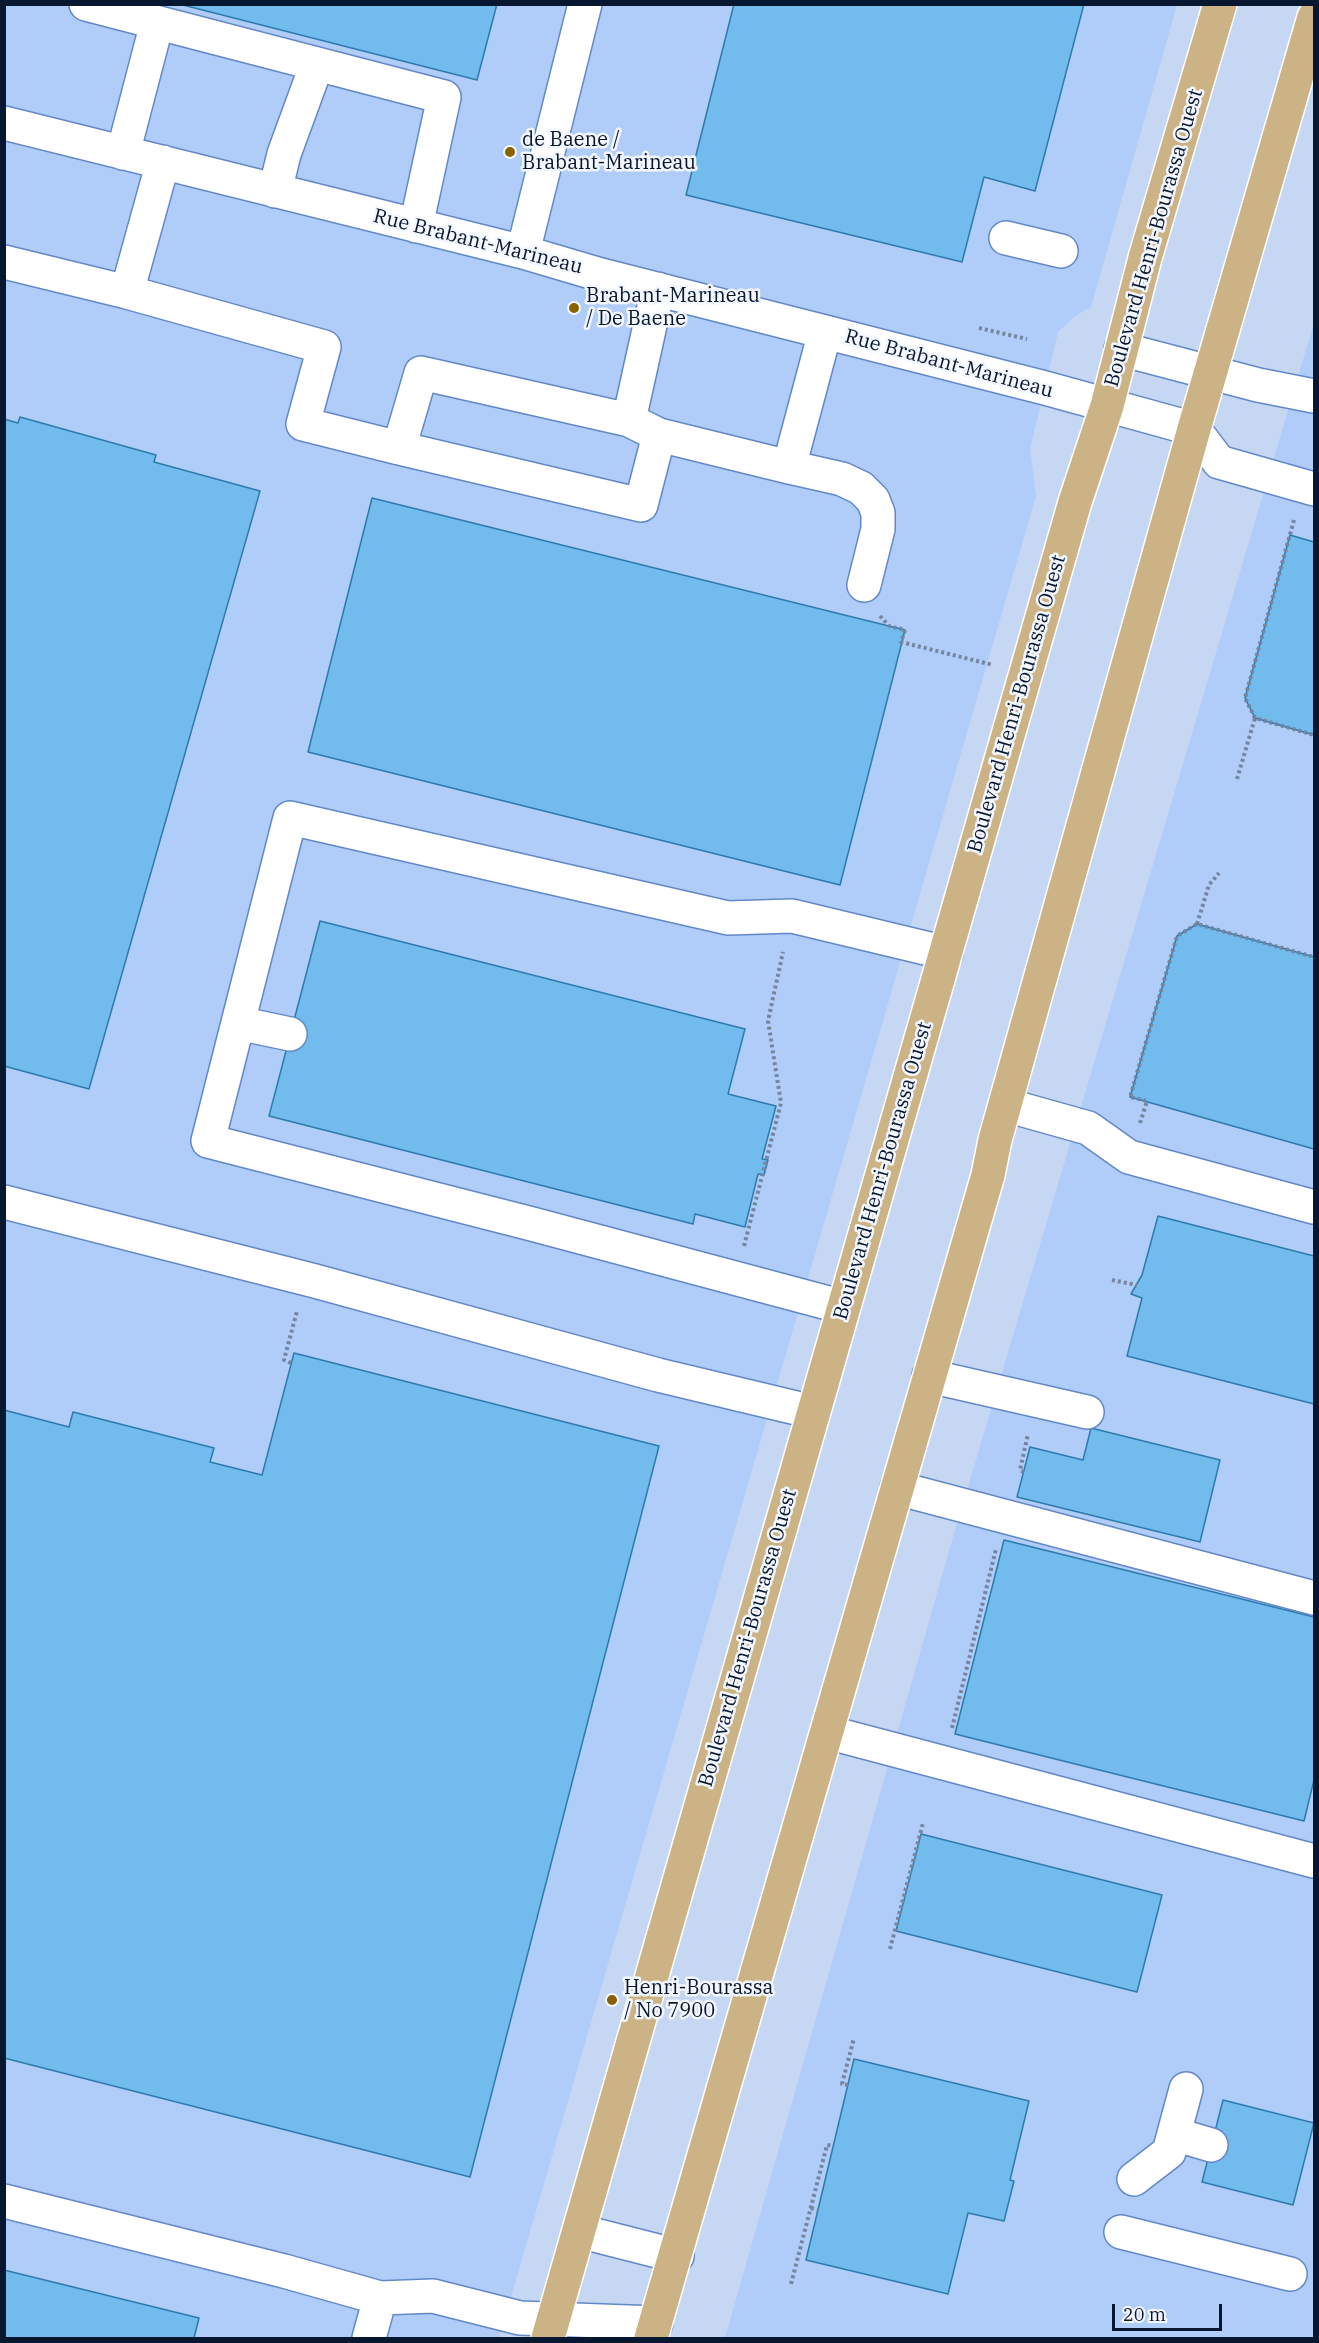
<!DOCTYPE html>
<style>
body{margin:0}
#map{position:relative;width:1319px;height:2343px;overflow:hidden;background:#c6d7f3;font-family:"IBM Plex Serif",serif}
canvas{display:block}
.frame{position:absolute;inset:0;border:6px solid #081730;pointer-events:none}
.scale{position:absolute;left:1112px;top:2304px;width:110px;height:27px;box-sizing:border-box;border:3px solid #081730;border-top:0;padding-left:8px;font-size:18px;line-height:21px;white-space:nowrap;color:#081730;-webkit-text-stroke:4px #f3f7ff;paint-order:stroke}
</style>
<div id="map">
<canvas width="1319" height="2343"></canvas>
<div class="frame"></div>
<div class="scale">20 m</div>
</div>
<script>
const g = document.querySelector('canvas').getContext('2d');
g.lineJoin = 'round';
function fill(path, color) { g.fillStyle = color; g.fill(path, 'evenodd'); }
const shape = rows => new Path2D(rows.map(r => 'M' + r).join(''));
function stroke(path, color, width, dash) { g.strokeStyle = color; g.lineWidth = width; g.lineCap = dash ? 'butt' : 'round'; g.setLineDash(dash || []); g.stroke(path); }
function label(font, color, halo, rows, align = 'center') {
  g.font = font + ' "IBM Plex Serif",serif'; g.lineWidth = 5; g.setLineDash([]); g.textBaseline = 'middle'; g.strokeStyle = halo; g.fillStyle = color; for (const [text, x, y, turn = 0] of rows) {
    g.save(); g.translate(x, y); g.rotate((+turn || 0) * Math.PI / 180); g.textAlign = isNaN(turn) ? turn : align; if (halo) g.strokeText(text, 0, 0); g.fillText(text, 0, 0); g.restore();
  }
}
const built = shape([
 [5,5,1177,5,1091,307,1075,316,1058,332,1030,449,1036,496,499,2338,5,2338],
 [1314,323,1314,2338,725,2338,951,1544]
]);
const building = shape([
 [179,4,497,4,477,80,179,4],
 [734,4,1084,4,1035,191,984,177,962,262,686,195,734,4],
 [20,417,156,455,154,462,260,491,89,1089,4,1066,4,419,18,423,20,417],
 [372,498,905,630,840,885,308,752,372,498],
 [1290,535,1314,542,1314,735,1255,718,1245,698,1290,535],
 [320,921,745,1029,728,1094,776,1106,762,1159,768,1160,764,1175,758,1174,745,1227,695,1214,693,1224,269,1116,320,921],
 [1197,924,1314,957,1314,1149,1130,1097,1177,936,1197,924],
 [1158,1216,1314,1256,1314,1404,1127,1356,1142,1298,1131,1294,1142,1275,1158,1216],
 [294,1353,659,1446,470,2177,4,2058,4,1410,69,1427,73,1412,214,1448,210,1462,262,1475,294,1353],
 [1091,1428,1220,1460,1200,1542,1017,1497,1030,1447,1083,1460,1091,1428],
 [1004,1540,1314,1617,1314,1780,1304,1821,955,1734,1004,1540],
 [921,1834,1162,1895,1137,1992,896,1931,921,1834],
 [854,2059,1029,2101,1010,2180,1014,2181,1004,2221,968,2213,948,2294,806,2260,854,2059],
 [1223,2100,1314,2123,1293,2205,1202,2182,1223,2100],
 [4,2270,199,2318,194,2338,4,2338,4,2270]
]);
const path = shape([
 [979,328,1027,339],
 [1294,520,1245,698,1255,718,1314,735],
 [880,616,889,626,905,630,901,642,993,665],
 [1237,779,1255,718],
 [1197,924,1209,885,1219,873],
 [1140,1123,1147,1101,1130,1097,1177,936,1197,924,1314,957],
 [744,1246,781,1103,768,1021,783,952],
 [1112,1280,1137,1285],
 [291,1363,284,1360,297,1311],
 [1024,1472,1020,1470,1028,1434],
 [952,1728,996,1549],
 [890,1949,923,1823],
 [848,2085,842,2084,854,2038],
 [811,2208,818,2210],
 [791,2284,827,2145,833,2146]
]);
const minor = shape([
 [86,4,444,97,416,226],
 [4,123,523,252,601,275,1045,388,1194,429,1219,462,1314,489],
 [123,153,157,23],
 [163,162,127,292,324,347,303,424,399,448],
 [275,191,284,154,317,64],
 [1006,238,1061,251],
 [523,252,585,4],
 [4,262,127,292],
 [658,289,629,420,659,435,789,467,825,332],
 [1121,349,1258,385,1314,396],
 [629,420,421,373,399,448,641,505,659,435],
 [789,467,842,479,861,488,873,500,878,513,878,529,864,585],
 [238,1023,290,1034],
 [1006,1105,1088,1128,1129,1157,1314,1207],
 [4,1202,315,1281,658,1375,813,1412],
 [843,1307,532,1224,208,1141,290,818,728,918,792,916,946,953],
 [929,1376,1087,1412],
 [897,1488,1314,1598],
 [827,1732,1314,1861],
 [1174,2134,1211,2145],
 [1134,2179,1169,2152,1186,2089],
 [4,2201,284,2271,380,2298,433,2296,520,2318,656,2323],
 [579,2231,677,2256],
 [1121,2232,1290,2274],
 [369,2338,380,2298]
]);
const major = shape([
 [548,2338,1075,502,1107,406,1145,258,1220,4],
 [651,2338,988,1175,995,1140,1194,429,1314,17]
]);
const markers = [
 [510,152,6,"#896100"],
 [574,308,6,"#896100"],
 [612,2000,6,"#896100"]
];
const poiNames = [
 ["de Baene /",522,140],
 ["Brabant-Marineau",522,163],
 ["Brabant-Marineau",586,296],
 ["/ De Baene",586,319],
 ["Henri-Bourassa",624,1988],
 ["/ No 7900",624,2011]
];
const streetNames = [
 ["Boulevard Henri-Bourassa Ouest",1154,238,-74],
 ["Rue Brabant-Marineau",478,242,14],
 ["Rue Brabant-Marineau",949,364,15],
 ["Boulevard Henri-Bourassa Ouest",1017,704,-74],
 ["Boulevard Henri-Bourassa Ouest",883,1171,-74],
 ["Boulevard Henri-Bourassa Ouest",748,1638,-74]
];
fill(built, '#b0ccf9');
fill(building, '#72bbed');
stroke(building, '#2c7bac', 1.5);
stroke(minor, '#6188c8', 36);
stroke(major, '#fff', 36);
stroke(path, '#7585a0', 4, [3, 3]);
stroke(minor, '#fff', 33);
stroke(major, '#ccb385', 33);
for (const [x, y, r, color] of markers) { const dot = new Path2D(); dot.arc(x, y, r, 0, 2 * Math.PI); g.fillStyle = color; g.fill(dot); stroke(dot, '#f3f7ff', 2); }
label('20px', '#081730', '#f3f7ff', poiNames, 'left');
label('20px', '#081730', '#f3f7ff', streetNames);
</script>
